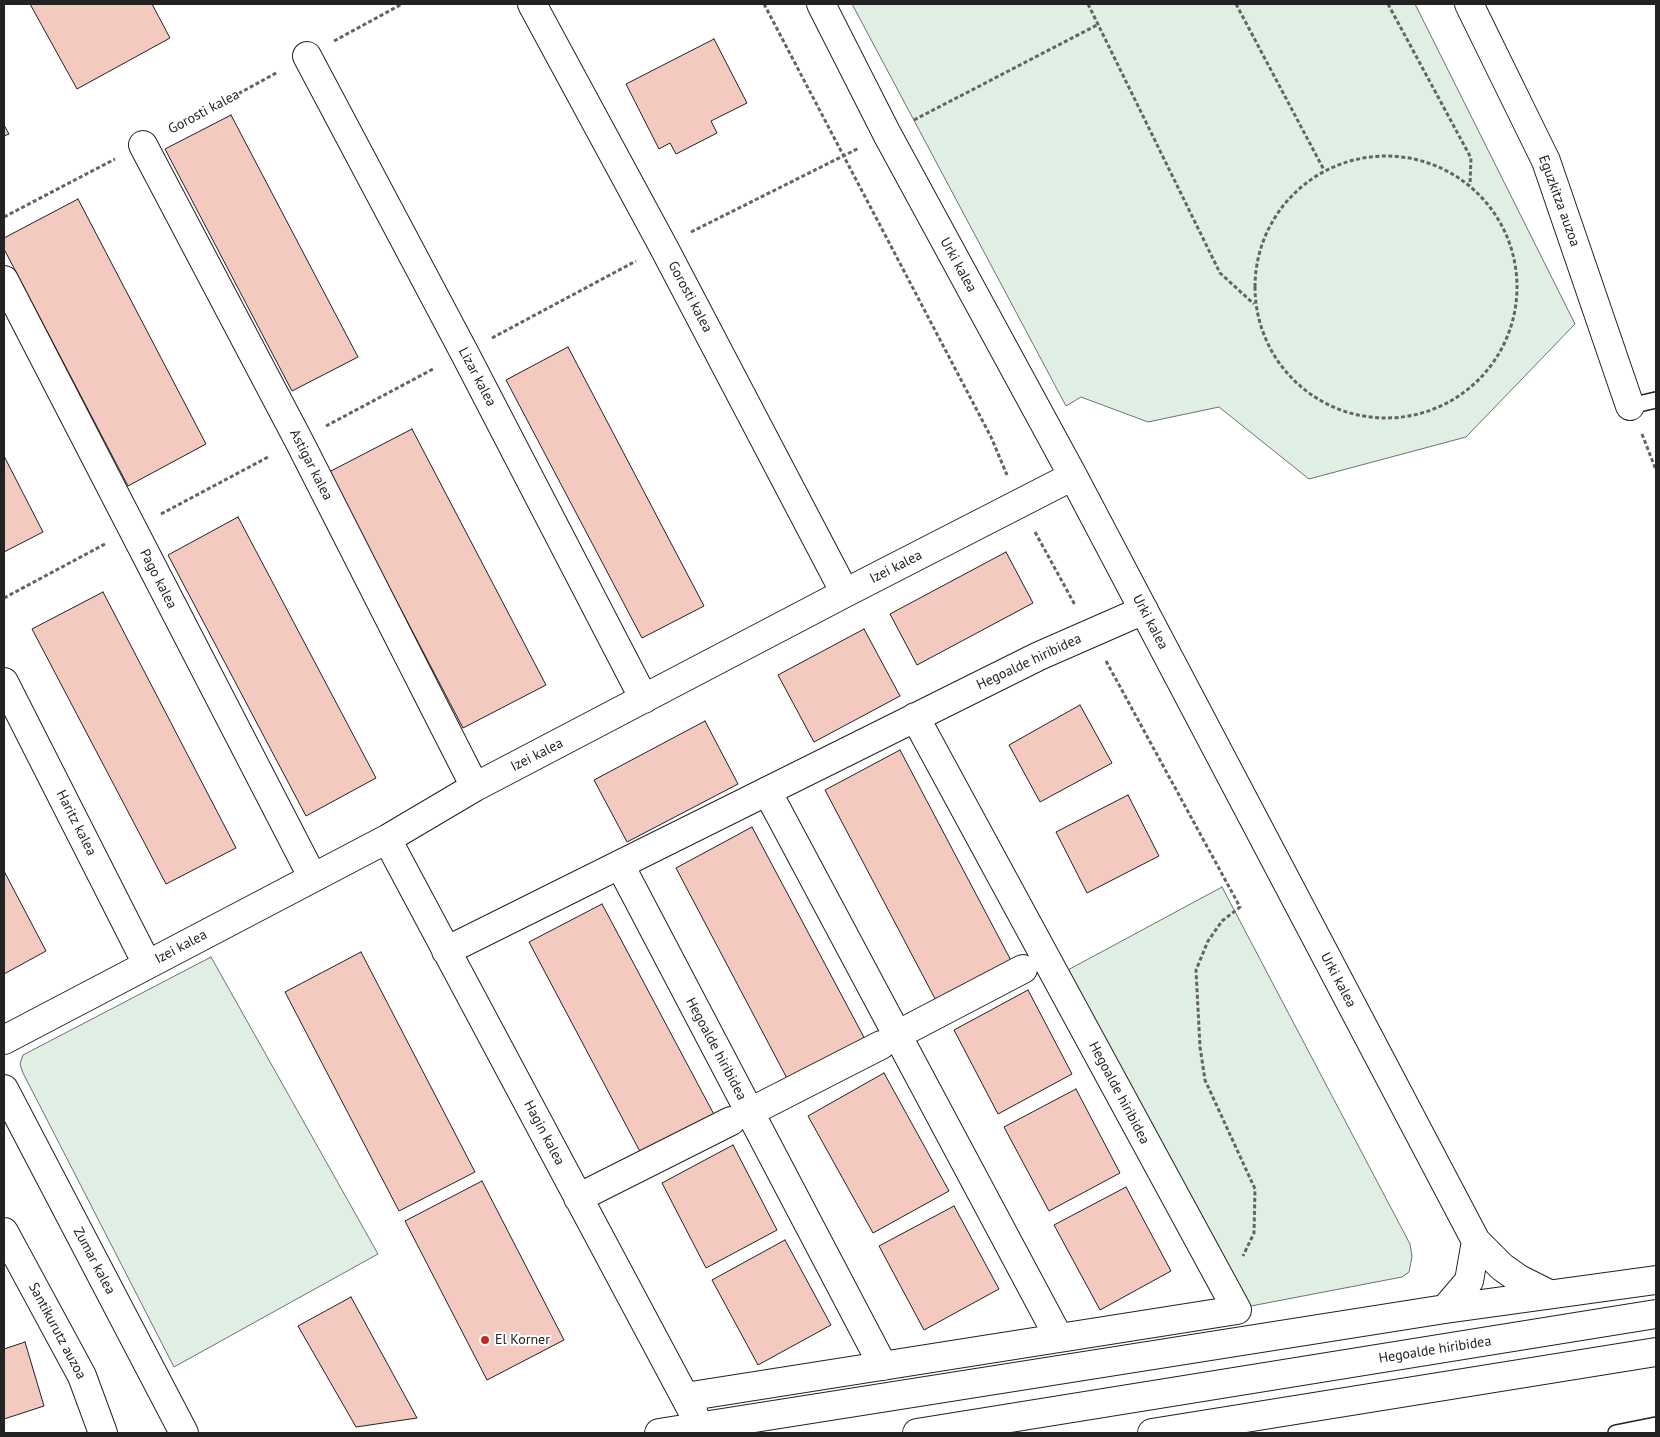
<!DOCTYPE html>
<style>
body{margin:0}
#map{position:relative;width:1660px;height:1437px;overflow:hidden;background:#fff;font-family:"PT Sans",sans-serif}
canvas{display:block}
.frame{position:absolute;inset:0;border:5px solid #222;pointer-events:none}
</style>
<div id="map">
<canvas width="1660" height="1437"></canvas>
<div class="frame"></div>
</div>
<script>
const g = document.querySelector('canvas').getContext('2d');
g.lineJoin = 'round';
function fill(path, color) { g.fillStyle = color; g.fill(path, 'evenodd'); }
const shape = rows => new Path2D(rows.map(r => 'M' + r).join(''));
function stroke(path, color, width, dash) { g.strokeStyle = color; g.lineWidth = width; g.lineCap = dash ? 'butt' : 'round'; g.setLineDash(dash || []); g.stroke(path); }
function label(font, color, halo, rows, align = 'center') {
  g.font = font + ' "PT Sans",sans-serif'; g.lineWidth = 4; g.setLineDash([]); g.textBaseline = 'middle'; g.strokeStyle = halo; g.fillStyle = color; for (const [text, x, y, turn = 0] of rows) {
    g.save(); g.translate(x, y); g.rotate((+turn || 0) * Math.PI / 180); g.textAlign = isNaN(turn) ? turn : align; if (halo) g.strokeText(text, 0, 0); g.fillText(text, 0, 0); g.restore();
  }
}
const green = shape([
 [852,4,1415,4,1575,324,1466,437,1309,479,1219,407,1148,422,1081,397,1066,406,852,4],
 [1222,887,1410,1244,1412,1257,1409,1272,1402,1277,1251,1306,1241,1302,1066,971,1222,887],
 [211,957,378,1254,174,1367,23,1073,20,1064,23,1055,211,957]
]);
const building = shape([
 [30,4,152,4,170,38,77,89,30,4],
 [714,39,747,103,711,121,717,133,676,154,670,143,659,149,626,84,714,39],
 [231,115,358,357,292,391,165,149,231,115],
 [4,125,9,134,4,136,4,125],
 [78,199,206,444,128,486,4,249,4,238,78,199],
 [568,347,704,606,642,638,506,380,568,347],
 [412,429,546,685,463,728,329,472,412,429],
 [4,456,43,532,4,552,4,456],
 [238,517,376,778,306,816,168,555,238,517],
 [1006,552,1033,603,917,665,890,614,1006,552],
 [103,592,236,848,166,884,32,629,103,592],
 [864,629,900,696,814,742,778,675,864,629],
 [1080,705,1112,763,1040,802,1009,745,1080,705],
 [705,721,738,784,627,842,594,780,705,721],
 [900,750,1016,970,941,1010,825,790,900,750],
 [1128,795,1159,856,1087,893,1056,832,1128,795],
 [752,827,867,1043,790,1084,676,868,752,827],
 [4,871,46,951,4,974,4,871],
 [602,904,718,1122,645,1161,529,942,602,904],
 [361,952,475,1172,399,1211,285,992,361,952],
 [1028,990,1072,1074,998,1114,954,1030,1028,990],
 [884,1073,949,1191,873,1233,808,1116,884,1073],
 [1076,1089,1120,1173,1049,1211,1004,1127,1076,1089],
 [733,1145,777,1230,706,1268,662,1183,733,1145],
 [482,1181,564,1340,487,1380,405,1221,482,1181],
 [1126,1187,1171,1271,1100,1310,1054,1225,1126,1187],
 [954,1206,999,1289,924,1330,879,1246,954,1206],
 [785,1240,831,1325,758,1365,712,1280,785,1240],
 [351,1297,417,1418,356,1427,298,1326,351,1297],
 [25,1342,44,1406,4,1419,4,1349,25,1342]
]);
const path = shape([
 [764,4,991,437,1007,475],
 [1088,4,1220,273,1254,304],
 [1236,4,1324,170],
 [1388,4,1471,158,1470,185],
 [334,41,402,4],
 [914,120,1099,24],
 [170,131,278,72],
 '1255 287a131 131 0 1 1 262 0a131 131 0 1 1-262 0Z',
 [4,217,115,159],
 [691,232,859,148],
 [492,338,636,261],
 [326,426,435,368],
 [1642,434,1656,470],
 [161,514,270,456],
 [1035,532,1075,605],
 [4,598,105,544],
 [1106,661,1240,907,1222,921,1208,941,1196,970,1200,1047,1205,1080,1255,1189,1254,1233,1243,1256]
]);
const lane = shape([
 [1630,406,1656,400],
 [1616,1433,1656,1425]
]);
const street = shape([
 [532,4,663,246,845,593],
 [821,4,887,134,1073,476,1476,1241,1502,1267,1519,1279,1549,1294],
 [1469,4,1546,161,1630,406],
 [307,56,464,352,644,699],
 [143,145,299,441,475,787],
 [4,280,313,878],
 [4,682,147,964],
 [767,791,1059,1338],
 [387,839,694,1414],
 [620,865,883,1366],
 [446,951,1039,656,1144,610],
 [897,1035,1023,969],
 [4,1040,387,839,475,787,845,593,1073,476],
 [4,1089,184,1433],
 [750,1112,881,1045],
 [578,1198,731,1121],
 [4,1232,82,1376,103,1433],
 [1445,1309,1469,1281,1476,1241],
 [685,1397,1237,1310,915,717],
 [659,1433,1445,1309,1656,1280],
 [917,1433,1656,1314],
 [1152,1433,1656,1352]
]);
const markers = [
 [485,1340,5,"#c62828"]
];
const streetNames = [
 ["Gorosti kalea",204,112,-28],
 ["Eguzkitza auzoa",1559,201,70],
 ["Urki kalea",958,265,61],
 ["Gorosti kalea",690,297,62],
 ["Lizar kalea",477,377,62],
 ["Astigar kalea",311,465,63],
 ["Izei kalea",896,567,-27],
 ["Pago kalea",158,579,63],
 ["Urki kalea",1150,622,62],
 ["Hegoalde hiribidea",1029,662,-25],
 ["Izei kalea",537,755,-27],
 ["Haritz kalea",76,823,63],
 ["Izei kalea",181,947,-28],
 ["Urki kalea",1338,980,62],
 ["Hegoalde hiribidea",716,1049,62],
 ["Hegoalde hiribidea",1119,1093,62],
 ["Hagin kalea",544,1133,62],
 ["Zumar kalea",94,1261,62],
 ["Santikurutz auzoa",57,1331,62],
 ["Hegoalde hiribidea",1435,1350,-9]
];
const poiNames = [
 ["El Korner",495,1340]
];
fill(green, '#e0efe3');
stroke(green, '#6f6f6f', 1);
fill(building, '#f3c9c0');
stroke(building, '#222', 1);
stroke(lane, '#222', 18);
stroke(street, '#222', 30);
stroke(path, '#646464', 3, [4, 2.5]);
stroke(lane, '#fff', 15);
stroke(street, '#fff', 28);
for (const [x, y, r, color] of markers) { const dot = new Path2D(); dot.arc(x, y, r, 0, 2 * Math.PI); g.fillStyle = color; g.fill(dot); stroke(dot, '#fff', 2); }
label('14px', '#222', '#fff', streetNames);
label('14px', '#222', '#fff', poiNames, 'left');
</script>
